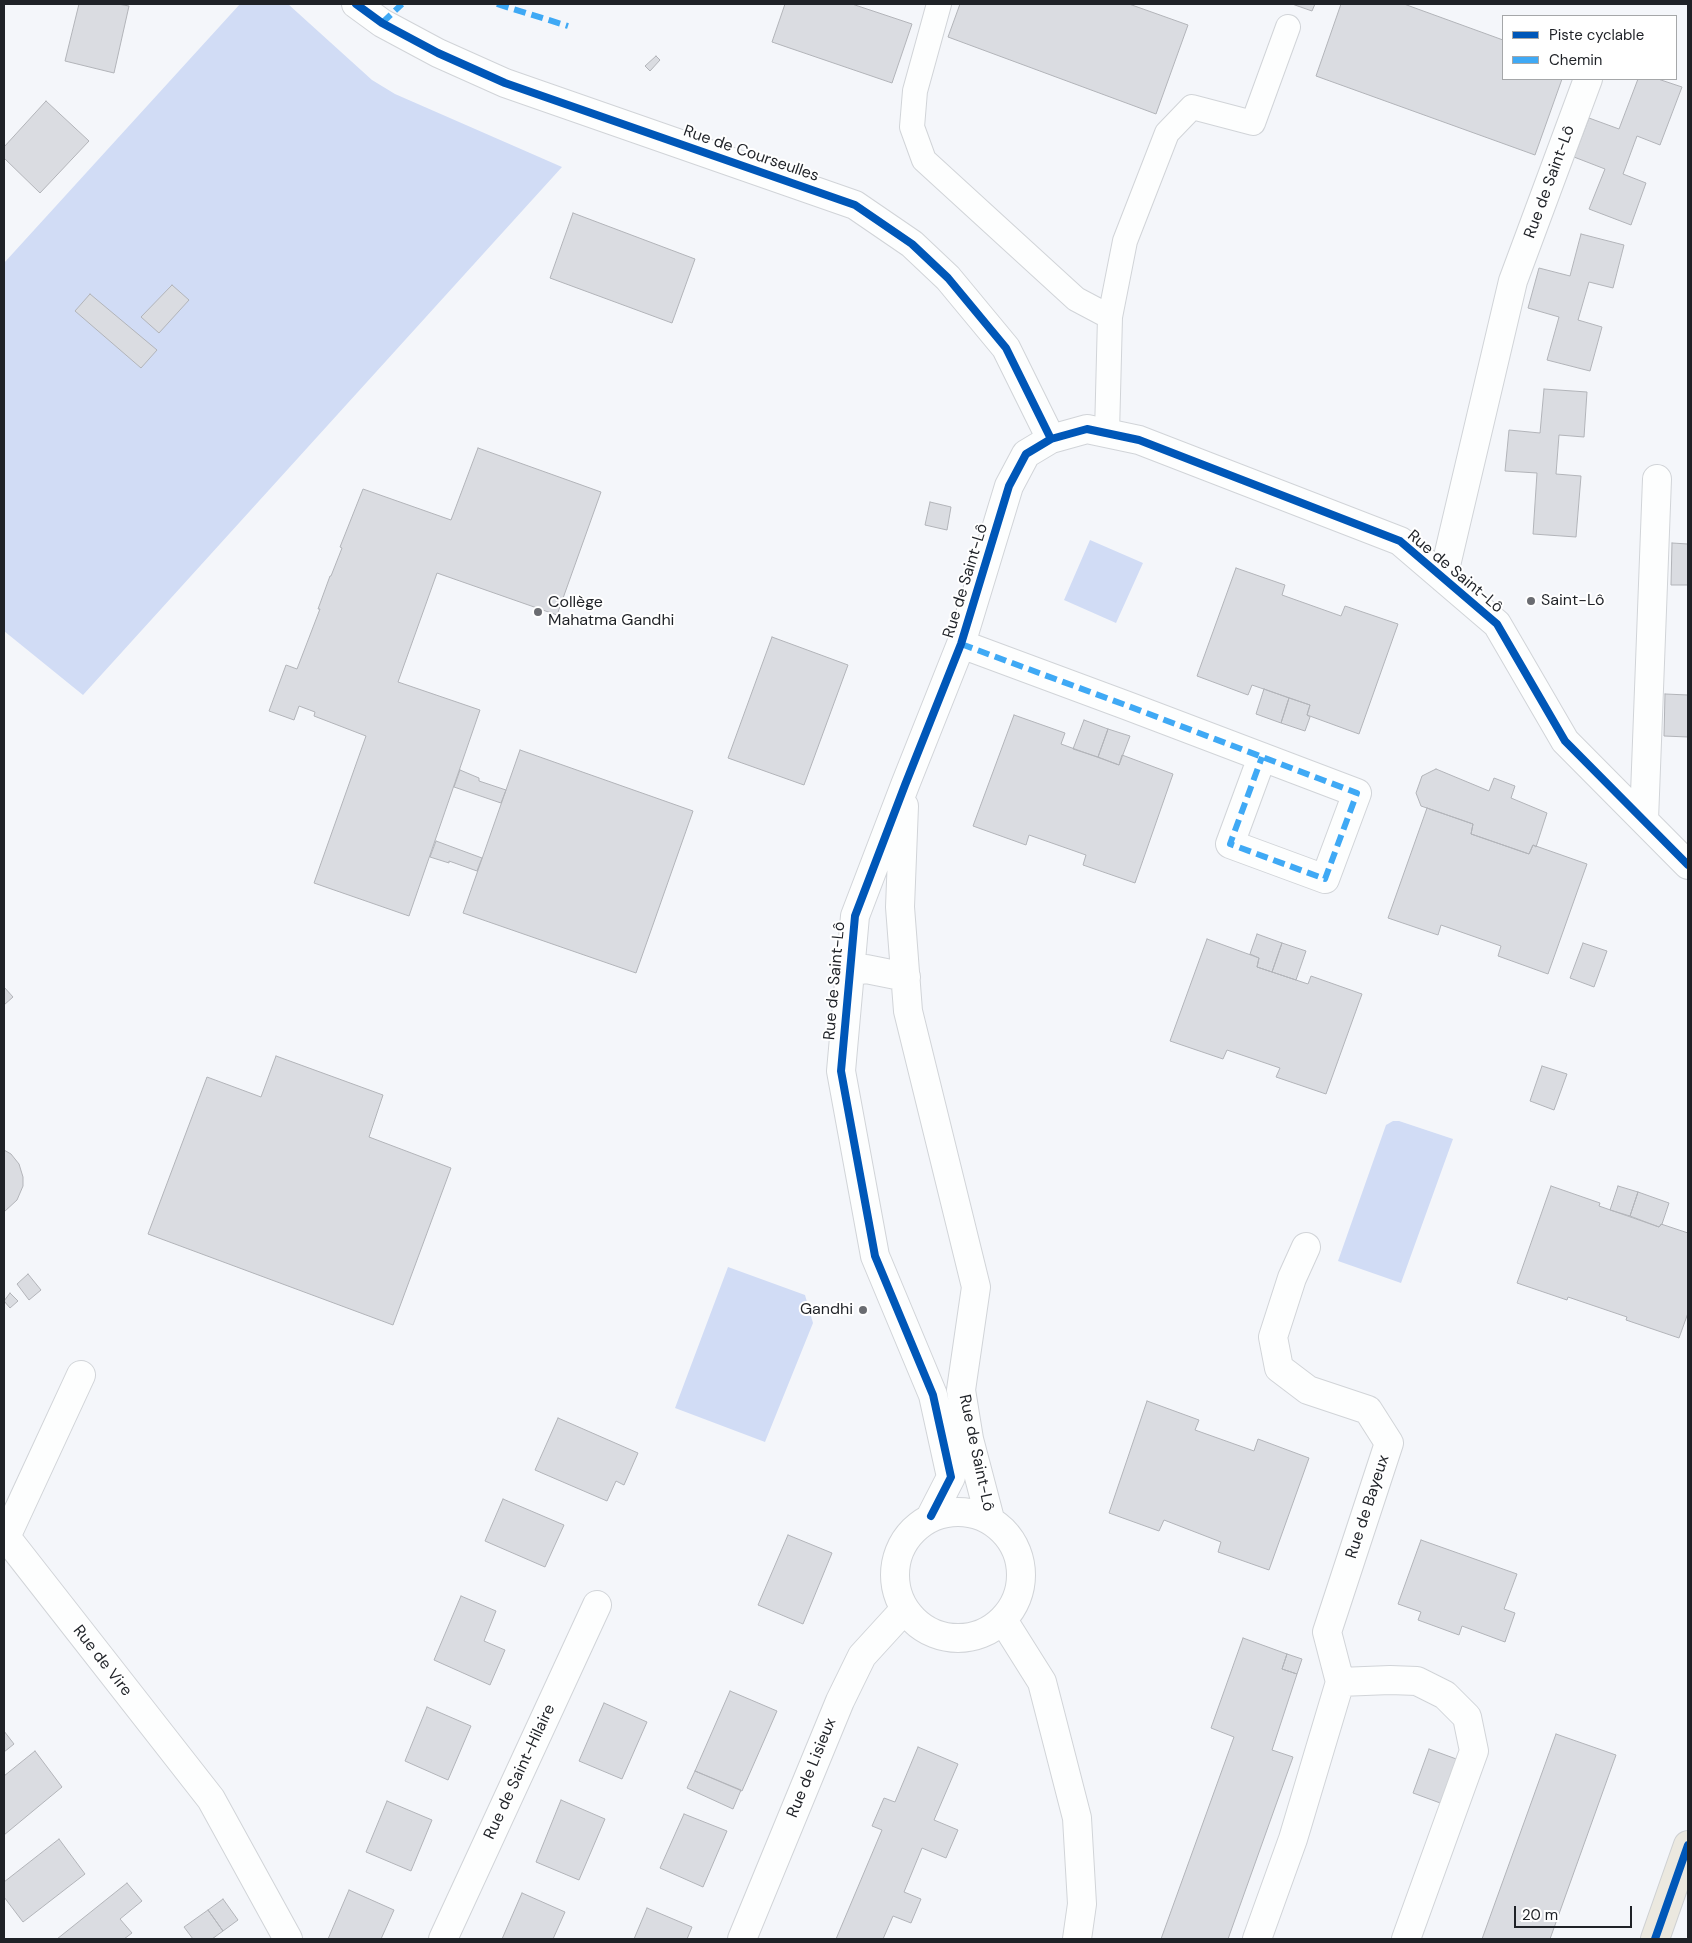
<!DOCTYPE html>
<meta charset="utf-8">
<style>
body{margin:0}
#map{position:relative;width:1692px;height:1943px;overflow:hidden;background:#f4f6fa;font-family:"DM Sans",sans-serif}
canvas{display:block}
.frame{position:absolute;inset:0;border:5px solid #1f2227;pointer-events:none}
.legend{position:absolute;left:1502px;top:15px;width:175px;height:65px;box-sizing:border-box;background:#fff;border:1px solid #a5a7a9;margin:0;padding:6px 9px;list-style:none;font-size:15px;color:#1f2227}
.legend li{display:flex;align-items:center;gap:10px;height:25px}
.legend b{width:25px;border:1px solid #a5a7a9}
.scale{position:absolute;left:1514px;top:1906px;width:118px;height:22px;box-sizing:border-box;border:2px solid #1f2227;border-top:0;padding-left:6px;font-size:15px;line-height:18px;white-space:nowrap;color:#1f2227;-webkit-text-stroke:4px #fff;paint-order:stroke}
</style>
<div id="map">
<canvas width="1692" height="1943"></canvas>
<div class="frame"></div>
<ul class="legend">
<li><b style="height:6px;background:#0057b8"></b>Piste cyclable</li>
<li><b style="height:6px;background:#3fa9f5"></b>Chemin</li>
</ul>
<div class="scale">20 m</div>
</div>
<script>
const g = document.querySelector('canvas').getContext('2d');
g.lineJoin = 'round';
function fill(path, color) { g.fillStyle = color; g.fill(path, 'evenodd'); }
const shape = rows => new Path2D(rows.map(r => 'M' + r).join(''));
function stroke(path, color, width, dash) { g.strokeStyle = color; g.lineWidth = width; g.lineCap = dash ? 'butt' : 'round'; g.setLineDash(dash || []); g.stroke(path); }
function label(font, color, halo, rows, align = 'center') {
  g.font = font + ' "DM Sans",sans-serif'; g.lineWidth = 4; g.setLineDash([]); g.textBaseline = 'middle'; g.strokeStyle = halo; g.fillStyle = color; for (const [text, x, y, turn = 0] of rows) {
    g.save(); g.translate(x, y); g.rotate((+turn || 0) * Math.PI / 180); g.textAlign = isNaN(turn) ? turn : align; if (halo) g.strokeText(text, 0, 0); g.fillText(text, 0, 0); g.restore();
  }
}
const green = shape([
 [240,4,288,4,372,80,395,94,562,167,83,695,4,631,4,263],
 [1090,540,1143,563,1116,623,1064,600],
 [1393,1121,1399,1121,1453,1139,1401,1283,1338,1261,1386,1125],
 [728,1267,805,1295,813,1323,765,1442,675,1408]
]);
const building = shape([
 [79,4,118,4,129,6,114,73,65,61,79,4],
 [785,4,852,4,912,24,892,83,772,42,785,4],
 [960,4,1129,4,1188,25,1156,114,948,37,960,4],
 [1292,4,1315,4,1312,11,1292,4],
 [1341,4,1404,4,1503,40,1503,79,1562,79,1535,155,1316,76,1341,4],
 [656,56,660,60,650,71,645,66,656,56],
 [1638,79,1658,79,1682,87,1660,145,1637,136,1623,174,1646,183,1631,225,1589,209,1605,169,1574,157,1589,118,1619,129,1638,79],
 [46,101,89,141,40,193,4,158,4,147,46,101],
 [573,213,695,259,672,323,550,278,573,213],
 [1581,234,1624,245,1613,288,1589,282,1578,320,1602,327,1590,371,1547,360,1559,317,1528,308,1539,268,1570,276,1581,234],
 [172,285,189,300,159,333,141,317,172,285],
 [90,294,157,350,141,368,75,311,90,294],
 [1544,389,1587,392,1584,437,1559,435,1556,474,1581,476,1576,537,1533,534,1537,473,1505,471,1509,430,1540,433,1544,389],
 [478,448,601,492,557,615,437,573,398,682,480,710,409,916,314,883,366,736,314,716,315,712,299,706,294,720,269,711,286,665,297,669,320,609,318,609,330,576,331,576,342,548,340,547,363,489,451,520,478,448],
 [930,502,951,507,947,530,925,525,930,502],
 [1672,543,1688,544,1688,585,1671,585,1672,543],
 [1236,568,1285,585,1282,595,1341,616,1345,606,1398,624,1359,734,1307,715,1310,705,1252,685,1248,695,1197,676,1236,568],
 [772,637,848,665,804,785,728,758,772,637],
 [1264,689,1289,698,1281,723,1256,714,1264,689],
 [1665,694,1688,695,1688,737,1664,736,1665,694],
 [1289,698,1310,705,1307,715,1310,717,1305,731,1281,723,1289,698],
 [1014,715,1065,733,1061,744,1119,765,1122,755,1173,774,1135,883,1083,865,1086,855,1029,835,1026,845,973,826,1014,715],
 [1084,720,1108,729,1098,757,1073,749,1084,720],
 [1108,729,1130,736,1119,765,1098,757,1108,729],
 [520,750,693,811,636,973,463,913,520,750],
 [1436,769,1489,791,1494,778,1515,786,1511,798,1547,813,1536,847,1533,845,1529,854,1474,835,1471,834,1473,824,1421,806,1416,793,1422,776,1436,769],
 [460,770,479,778,479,781,506,790,501,803,454,787,460,770],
 [1427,808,1473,824,1471,834,1474,835,1529,854,1533,845,1587,864,1548,974,1498,956,1501,946,1441,925,1438,935,1388,918,1427,808],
 [436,841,482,858,477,871,449,861,449,863,430,857,436,841],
 [1257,934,1282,943,1272,972,1257,967,1259,958,1250,954,1257,934],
 [1207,939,1259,958,1257,967,1308,984,1311,976,1362,994,1326,1094,1276,1077,1280,1068,1227,1050,1223,1059,1170,1041,1207,939],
 [1282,943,1306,951,1296,980,1272,972,1282,943],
 [1583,943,1607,951,1594,987,1570,978,1583,943],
 [4,987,13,997,4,1005,4,987],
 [276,1056,383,1095,369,1137,451,1168,393,1325,148,1234,207,1077,261,1097,276,1056],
 [1542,1066,1567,1074,1554,1110,1530,1101,1542,1066],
 [4,1150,11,1154,19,1164,23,1177,23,1186,17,1200,4,1212,4,1150],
 [1551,1186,1600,1203,1599,1206,1659,1227,1661,1224,1688,1233,1688,1313,1679,1338,1626,1320,1627,1317,1568,1297,1567,1300,1517,1283,1551,1186],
 [1618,1186,1638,1192,1630,1216,1610,1210,1618,1186],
 [1638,1192,1669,1203,1662,1224,1659,1227,1630,1216,1638,1192],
 [28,1274,41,1290,29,1300,17,1284,28,1274],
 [10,1293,18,1301,10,1308,4,1301,10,1293],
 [1147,1401,1199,1420,1195,1430,1254,1451,1258,1439,1309,1458,1269,1570,1218,1552,1221,1542,1164,1520,1159,1531,1109,1513,1147,1401],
 [558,1418,638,1453,624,1485,616,1481,607,1501,535,1470,558,1418],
 [503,1499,564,1525,545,1567,485,1541,503,1499],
 [788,1535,832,1553,803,1624,758,1605,788,1535],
 [1421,1540,1517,1574,1504,1609,1515,1613,1505,1642,1462,1626,1459,1635,1418,1620,1421,1612,1398,1604,1421,1540],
 [461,1596,496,1611,484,1641,505,1650,490,1685,434,1660,461,1596],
 [1243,1638,1287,1654,1282,1669,1297,1674,1272,1750,1293,1757,1228,1939,1161,1939,1234,1737,1211,1728,1243,1638],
 [1287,1654,1302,1659,1297,1674,1282,1669,1287,1654],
 [730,1691,777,1711,742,1791,695,1771,730,1691],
 [604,1703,647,1722,622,1779,579,1761,604,1703],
 [427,1707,471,1726,448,1780,405,1761,427,1707],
 [4,1731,14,1744,4,1752,4,1731],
 [1556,1734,1616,1755,1550,1939,1482,1939,1556,1734],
 [918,1747,958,1764,934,1820,958,1830,946,1858,922,1848,904,1892,921,1899,911,1923,893,1916,883,1939,836,1939,882,1830,872,1826,884,1798,895,1802,918,1747],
 [1429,1749,1459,1760,1443,1804,1413,1793,1429,1749],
 [35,1751,62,1787,4,1835,4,1776,35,1751],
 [695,1771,741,1790,733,1809,687,1788,695,1771],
 [561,1800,605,1819,579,1880,536,1862,561,1800],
 [387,1801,432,1820,411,1871,366,1852,387,1801],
 [684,1814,727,1831,703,1887,660,1868,684,1814],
 [59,1839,85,1874,23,1922,4,1897,4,1882,59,1839],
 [127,1883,142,1901,120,1919,132,1933,124,1939,57,1939,127,1883],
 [349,1890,394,1910,381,1939,328,1939,349,1890],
 [522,1893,565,1912,553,1939,502,1939,522,1893],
 [223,1899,238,1920,223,1931,208,1910,223,1899],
 [647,1908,692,1927,687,1939,634,1939,647,1908],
 [208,1910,223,1931,212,1939,193,1939,184,1927,208,1910]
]);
const lane = shape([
 [939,4,915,91,912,127,924,160,1076,299,1110,317],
 [1107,433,1110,317,1125,241,1167,133,1192,107,1253,123,1288,27]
]);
const street = shape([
 [356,4,382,23,438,53,505,83,855,205,912,244,948,278,1006,348,1051,439],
 [1443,578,1513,281,1588,79],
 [961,644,1128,706,1357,793,1325,879,1230,844,1262,757],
 [904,806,900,907,908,1011,976,1287,961,1390,969,1439,990,1519],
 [1644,820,1657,479],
 [850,972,866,969,906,977],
 [81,1375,6,1537,211,1799,288,1939],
 '895 1575a63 63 0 1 1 126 0a63 63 0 1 1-126 0Z',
 [931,1516,951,1477,933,1395,875,1256,841,1071,855,916,905,785,961,644,1009,486,1026,454,1051,439,1087,429,1139,440,1400,541,1497,624,1565,741,1688,865],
 [1003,1620,1042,1682,1077,1818,1082,1904,1077,1939],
 [1340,1682,1390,1680,1417,1681,1445,1695,1467,1717,1474,1751,1406,1939],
 [443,1939,597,1605],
 [742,1939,840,1701,862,1656,904,1610],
 [1257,1939,1293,1839,1340,1682,1327,1632,1389,1443,1368,1410,1308,1390,1279,1368,1273,1337,1292,1278,1306,1247]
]);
const primary = shape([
 [1655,1939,1688,1845]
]);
const quiet = shape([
 [497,4,568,26],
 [382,23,402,4],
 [961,644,1128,706,1357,793,1325,879,1230,844,1262,757]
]);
const cycleway = shape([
 [356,4,382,23,438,53,505,83,855,205,912,244,948,278,1006,348,1051,439],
 [931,1516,951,1477,933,1395,875,1256,841,1071,855,916,905,785,961,644,1009,486,1026,454,1051,439,1087,429,1139,440,1400,541,1497,624,1565,741,1688,865],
 [1655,1939,1688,1845]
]);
const markers = [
 [1531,601,5,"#6a6c71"],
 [538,612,5,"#6a6c71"],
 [863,1310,5,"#6a6c71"]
];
const streetNames = [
 ["Rue de Courseulles",751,154,19],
 ["Rue de Saint-Lô",1550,182,-70],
 ["Rue de Saint-Lô",1455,572,40],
 ["Rue de Saint-Lô",966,581,-73],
 ["Rue de Saint-Lô",835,981,-85],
 ["Rue de Saint-Lô",976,1453,78],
 ["Rue de Bayeux",1368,1507,-72],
 ["Rue de Vire",102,1661,52],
 ["Rue de Lisieux",812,1768,-68],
 ["Rue de Saint-Hilaire",520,1772,-65]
];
const poiNames = [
 ["Saint-Lô",1541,601],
 ["Collège",548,603],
 ["Mahatma Gandhi",548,621],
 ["Gandhi",853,1310,"right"]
];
fill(green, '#d1dcf5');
fill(building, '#dadce1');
stroke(building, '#b2b4b9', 1);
stroke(lane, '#d1d4d8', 26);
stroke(street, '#d1d4d8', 30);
stroke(primary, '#ced0d2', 30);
stroke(lane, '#fdfefe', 24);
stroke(street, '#fdfefe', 28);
stroke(primary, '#ebe8df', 28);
stroke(quiet, '#3fa9f5', 6, [12, 6]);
stroke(cycleway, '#0057b8', 8);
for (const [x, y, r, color] of markers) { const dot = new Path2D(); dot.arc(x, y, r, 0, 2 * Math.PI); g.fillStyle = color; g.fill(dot); stroke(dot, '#fff', 2); }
label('16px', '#1f2227', '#fff', streetNames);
label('16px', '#1f2227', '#fff', poiNames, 'left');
</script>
